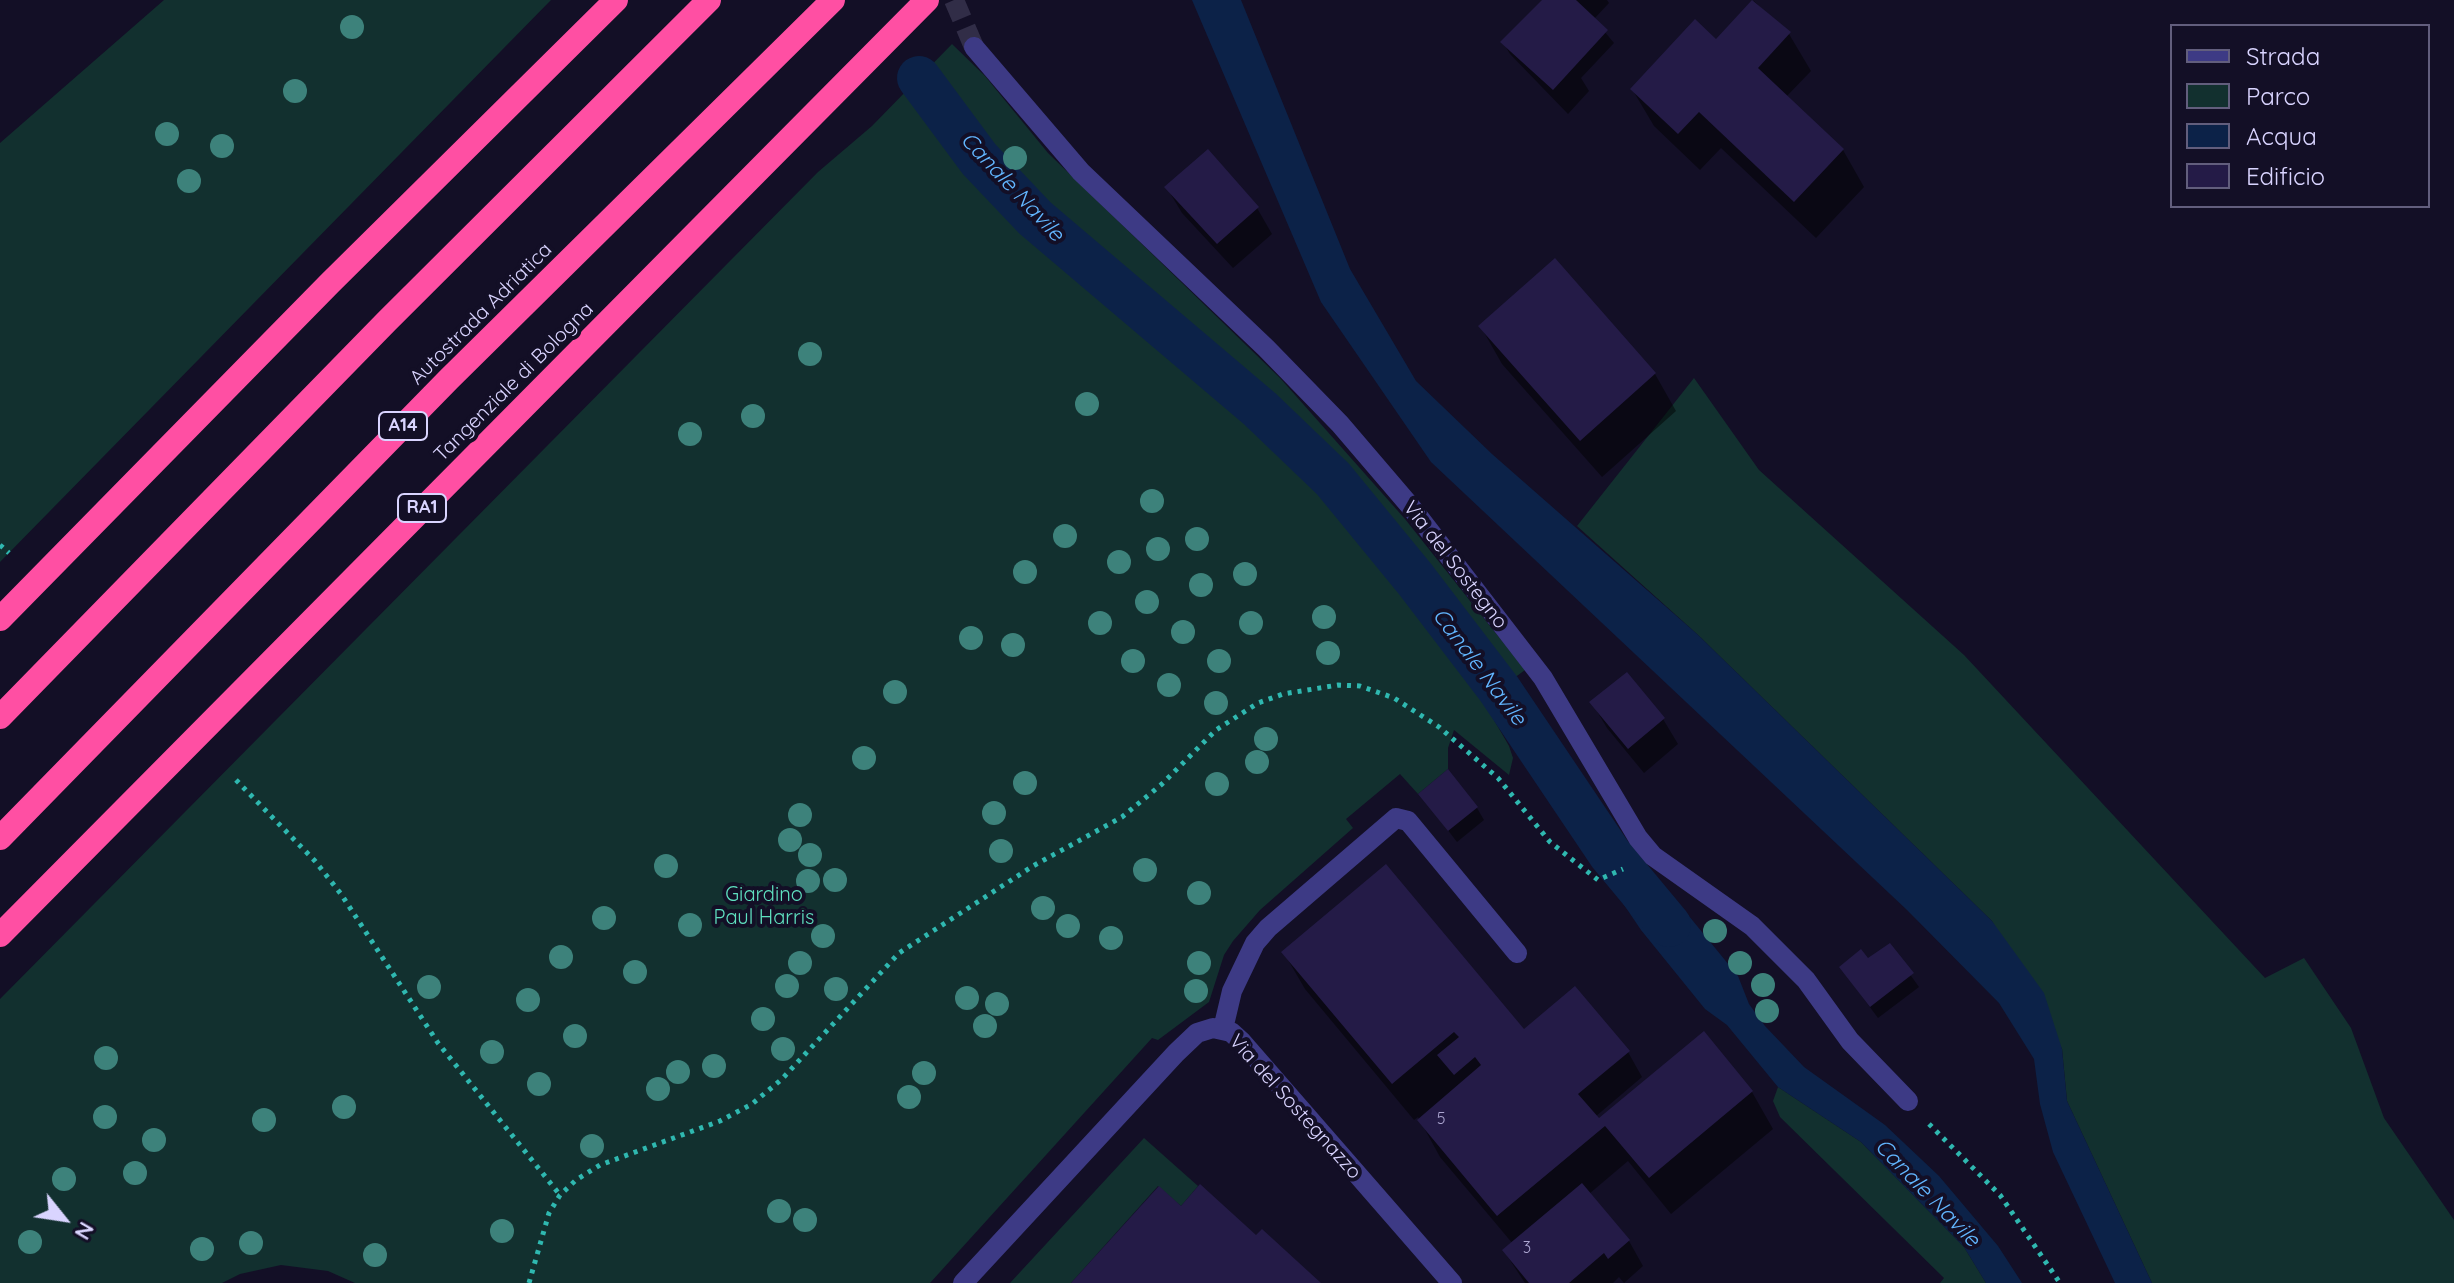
<!DOCTYPE html>
<style>
body{margin:0}
#map{position:relative;width:2454px;height:1283px;overflow:hidden;background:#130f26;font-family:Quicksand,sans-serif}
canvas{display:block}
.legend{position:absolute;left:2170px;top:24px;width:260px;height:184px;box-sizing:border-box;background:#130f26;border:2px solid #625e7d;margin:0;padding:10px 14px;list-style:none;font-size:24px;color:#d9d4ff}
.legend li{display:flex;align-items:center;gap:16px;height:40px}
.legend b{width:40px;border:2px solid #625e7d}
.north{position:absolute;left:24px;top:1179px;width:80px;height:80px;-webkit-text-stroke:6px #130f26;paint-order:stroke;rotate:120deg;font-size:22px;font-weight:700;line-height:32px;text-align:center;color:#d9d4ff}
.north::after{content:'';display:block;margin:auto;width:28px;height:36px;background:#d9d4ff;clip-path:polygon(50% 0,100% 100%,50% 72%,0 100%)}
</style>
<div id="map">
<canvas width="2454" height="1283"></canvas>
<ul class="legend">
<li><b style="height:10px;background:#3d3a85"></b>Strada</li>
<li><b style="height:22px;background:#12302f"></b>Parco</li>
<li><b style="height:22px;background:#0c2248"></b>Acqua</li>
<li><b style="height:22px;background:#241b47"></b>Edificio</li>
</ul>
<div class="north">N</div>
</div>
<script>
const g = document.querySelector('canvas').getContext('2d');
g.lineJoin = 'round';
function fill(path, color) { g.fillStyle = color; g.fill(path, 'evenodd'); }
const shape = rows => new Path2D(rows.map(r => 'M' + r).join(''));
function stroke(path, color, width, dash) { g.strokeStyle = color; g.lineWidth = width; g.lineCap = dash ? 'butt' : 'round'; g.setLineDash(dash || []); g.stroke(path); }
function label(font, color, halo, rows, align = 'center') {
  g.font = font + ' Quicksand,sans-serif'; g.lineWidth = 8; g.setLineDash([]); g.textBaseline = 'middle'; g.strokeStyle = halo; g.fillStyle = color; for (const [text, x, y, turn = 0] of rows) {
    g.save(); g.translate(x, y); g.rotate((+turn || 0) * Math.PI / 180); g.textAlign = isNaN(turn) ? turn : align; if (halo) g.strokeText(text, 0, 0); g.fillText(text, 0, 0); g.restore();
  }
}
const green = shape([
 [164,0,551,0,0,562,0,143],
 [952,44,985,76,1048,153,1280,378,1405,519,1525,670,1483,701,1509,746,1513,758,1509,775,1454,730,1448,748,1448,769,1418,794,1400,774,1346,819,1353,828,1260,910,1233,941,1224,955,1209,1002,1158,1040,1152,1038,930,1283,355,1283,328,1271,281,1265,240,1274,222,1283,0,1283,0,999,818,172,872,126],
 [1694,378,1759,470,1964,655,2265,978,2304,958,2351,1028,2384,1118,2454,1220,2454,1283,2152,1283,2067,1101,2062,1049,1992,921,1697,634,1577,526],
 [1778,1087,1861,1142,1964,1247,1986,1283,1940,1283,1944,1278,1780,1117,1773,1101],
 [1144,1138,1198,1186,1181,1206,1158,1186,1071,1283,1010,1283]
]);
const water = shape([
 [1192,0,1241,0,1350,269,1416,381,1492,454,1697,634,1992,921,2044,993,2062,1049,2067,1101,2152,1283,2115,1283,2053,1152,2040,1104,2034,1059,1999,1003,1907,910,1431,462,1321,302],
 [1647,872,1662,893,1684,910,1738,976,1749,1004,1765,1026,1804,1067,1885,1125,1939,1176,1998,1246,2022,1283,1986,1283,1964,1247,1861,1142,1778,1087,1727,1025,1705,1009,1641,930,1612,887]
]);
const shadow = shape([
 [1545,0,1607,0,1609,3,1594,19,1614,43,1581,78,1589,91,1568,114,1510,54,1503,42],
 [1754,1,1789,34,1811,71,1786,97,1843,150,1864,187,1816,238,1721,148,1700,170,1654,126,1632,89,1716,42],
 [1167,188,1257,208,1272,234,1233,268,1182,213],
 [1554,261,1655,374,1676,411,1602,477,1502,364,1481,327],
 [1592,703,1663,719,1678,744,1644,773,1607,728],
 [1420,794,1477,808,1484,820,1457,842],
 [1889,945,1919,987,1878,1018,1849,979],
 [1284,953,1524,1032,1628,1052,1642,1077,1595,1117,1598,1121,1752,1092,1773,1129,1671,1214,1628,1161,1589,1194,1629,1241,1643,1266,1624,1283,1619,1277,1613,1283,1525,1283,1504,1251,1513,1244,1440,1157,1418,1117,1414,1120,1305,989]
]);
const canal = shape([
 [919,78,979,159,1035,218,1260,409,1333,479,1415,579,1499,689,1610,854,1669,925]
]);
const building = shape([
 [1542,0,1576,0,1608,30,1553,90,1500,42],
 [1752,0,1791,32,1758,68,1844,149,1794,202,1699,112,1678,134,1630,89,1695,19,1716,39],
 [1208,149,1259,207,1217,244,1164,187],
 [1555,258,1656,373,1580,441,1478,326],
 [1627,672,1665,718,1628,749,1589,702],
 [1448,769,1478,807,1448,831,1418,794],
 [1386,864,1524,1029,1575,986,1630,1051,1578,1094,1599,1118,1704,1031,1753,1091,1649,1178,1605,1126,1497,1216,1417,1120,1481,1065,1475,1057,1454,1075,1437,1055,1459,1037,1454,1032,1392,1084,1281,952],
 [1890,943,1914,973,1870,1007,1839,967,1861,949,1868,958],
 [1582,1183,1630,1240,1608,1259,1604,1253,1569,1283,1529,1283,1502,1250],
 [1200,1184,1256,1235,1262,1229,1321,1283,1071,1283,1159,1186,1181,1206]
]);
const minorTunnel = shape([
 [954,0,974,47]
]);
const path = shape([
 [0,545,9,553],
 [236,780,315,861,341,894,438,1043,560,1195],
 [1929,1124,2000,1195,2060,1283],
 [529,1283,549,1213,560,1195,576,1180,600,1165,720,1121,752,1104,782,1079,899,953,1033,866,1122,817,1162,784,1216,730,1258,703,1283,694,1338,685,1360,686,1394,698,1439,727,1498,778,1550,842,1598,880,1623,869]
]);
const minor = shape([
 [974,47,1081,172,1266,348,1340,424,1411,507,1543,678,1638,838,1653,856,1752,926,1806,980,1850,1041,1908,1101],
 [1223,1029,1232,991,1255,943,1268,928,1396,818,1408,821,1517,953],
 [963,1283,1176,1053,1197,1033,1213,1028,1231,1032,1242,1042,1452,1283]
]);
const highway = shape([
 [0,619,330,283,616,0],
 [0,717,387,321,709,0],
 [0,838,449,379,833,0],
 [0,935,927,0]
]);
const trees = [
 [352,27],
 [295,91],
 [167,134],
 [222,146],
 [1015,158],
 [189,181],
 [810,354],
 [1087,404],
 [753,416],
 [690,434],
 [1152,501],
 [1065,536],
 [1197,539],
 [1158,549],
 [1119,562],
 [1025,572],
 [1245,574],
 [1201,585],
 [1147,602],
 [1324,617],
 [1100,623],
 [1251,623],
 [1183,632],
 [971,638],
 [1013,645],
 [1328,653],
 [1133,661],
 [1219,661],
 [1169,685],
 [895,692],
 [1216,703],
 [1266,739],
 [864,758],
 [1257,762],
 [1025,783],
 [1217,784],
 [994,813],
 [800,815],
 [790,840],
 [1001,851],
 [810,855],
 [666,866],
 [1145,870],
 [835,880],
 [808,881],
 [1199,893],
 [1043,908],
 [604,918],
 [690,925],
 [1068,926],
 [1715,931],
 [823,936],
 [1111,938],
 [561,957],
 [800,963],
 [1199,963],
 [1740,963],
 [635,972],
 [1763,985],
 [787,986],
 [429,987],
 [836,989],
 [1196,991],
 [967,998],
 [528,1000],
 [997,1004],
 [1767,1011],
 [763,1019],
 [985,1026],
 [575,1036],
 [783,1049],
 [492,1052],
 [106,1058],
 [714,1066],
 [678,1072],
 [924,1073],
 [539,1084],
 [658,1089],
 [909,1097],
 [344,1107],
 [105,1117],
 [264,1120],
 [154,1140],
 [592,1146],
 [135,1173],
 [64,1179],
 [779,1211],
 [805,1220],
 [502,1231],
 [30,1242],
 [251,1243],
 [202,1249],
 [375,1255]
];
const numberNames = [
 ["5",1441,1119],
 ["3",1527,1248]
];
const shields = [
 [403,426,48],
 [422,508,48]
];
const shieldNames = [
 ["A14",403,426],
 ["RA1",422,508]
];
const streetNames = [
 ["Autostrada Adriatica",481,314,-45],
 ["Tangenziale di Bologna",514,382,-45],
 ["Via del Sostegno",1455,565,52],
 ["Via del Sostegnazzo",1295,1107,48]
];
const parkNames = [
 ["Giardino",764,895],
 ["Paul Harris",764,918]
];
const waterNames = [
 ["Canale Navile",1012,187,47],
 ["Canale Navile",1479,667,53],
 ["Canale Navile",1927,1193,46]
];
fill(green, '#12302f');
fill(water, '#0c2248');
fill(shadow, '#0007');
stroke(canal, '#0c2248', 44);
fill(building, '#241b47');
stroke(minorTunnel, '#312d47', 20, [20, 10]);
stroke(path, '#2fb8b0', 5, [4, 6]);
stroke(minor, '#3d3a85', 20);
stroke(highway, '#ff4fa3', 24);
g.fillStyle = '#3d827b';
for (const [x, y] of trees) { g.beginPath(); g.arc(x, y, 12, 0, 2 * Math.PI); g.fill(); }
label('16px', '#aca6d1', null, numberNames);
for (const [x, y, w] of shields) { const box = new Path2D(); box.roundRect(x - w / 2, y - 14, w, 28, 6); g.fillStyle = '#130f26'; g.fill(box); stroke(box, '#d9d4ff', 2); }
label('bold 18px', '#d9d4ff', null, shieldNames);
label('20px', '#d9d4ff', '#130f26', streetNames);
label('20px', '#5fe0c0', '#130f26', parkNames);
label('italic 22px', '#62b6ff', '#130f26', waterNames);
</script>
